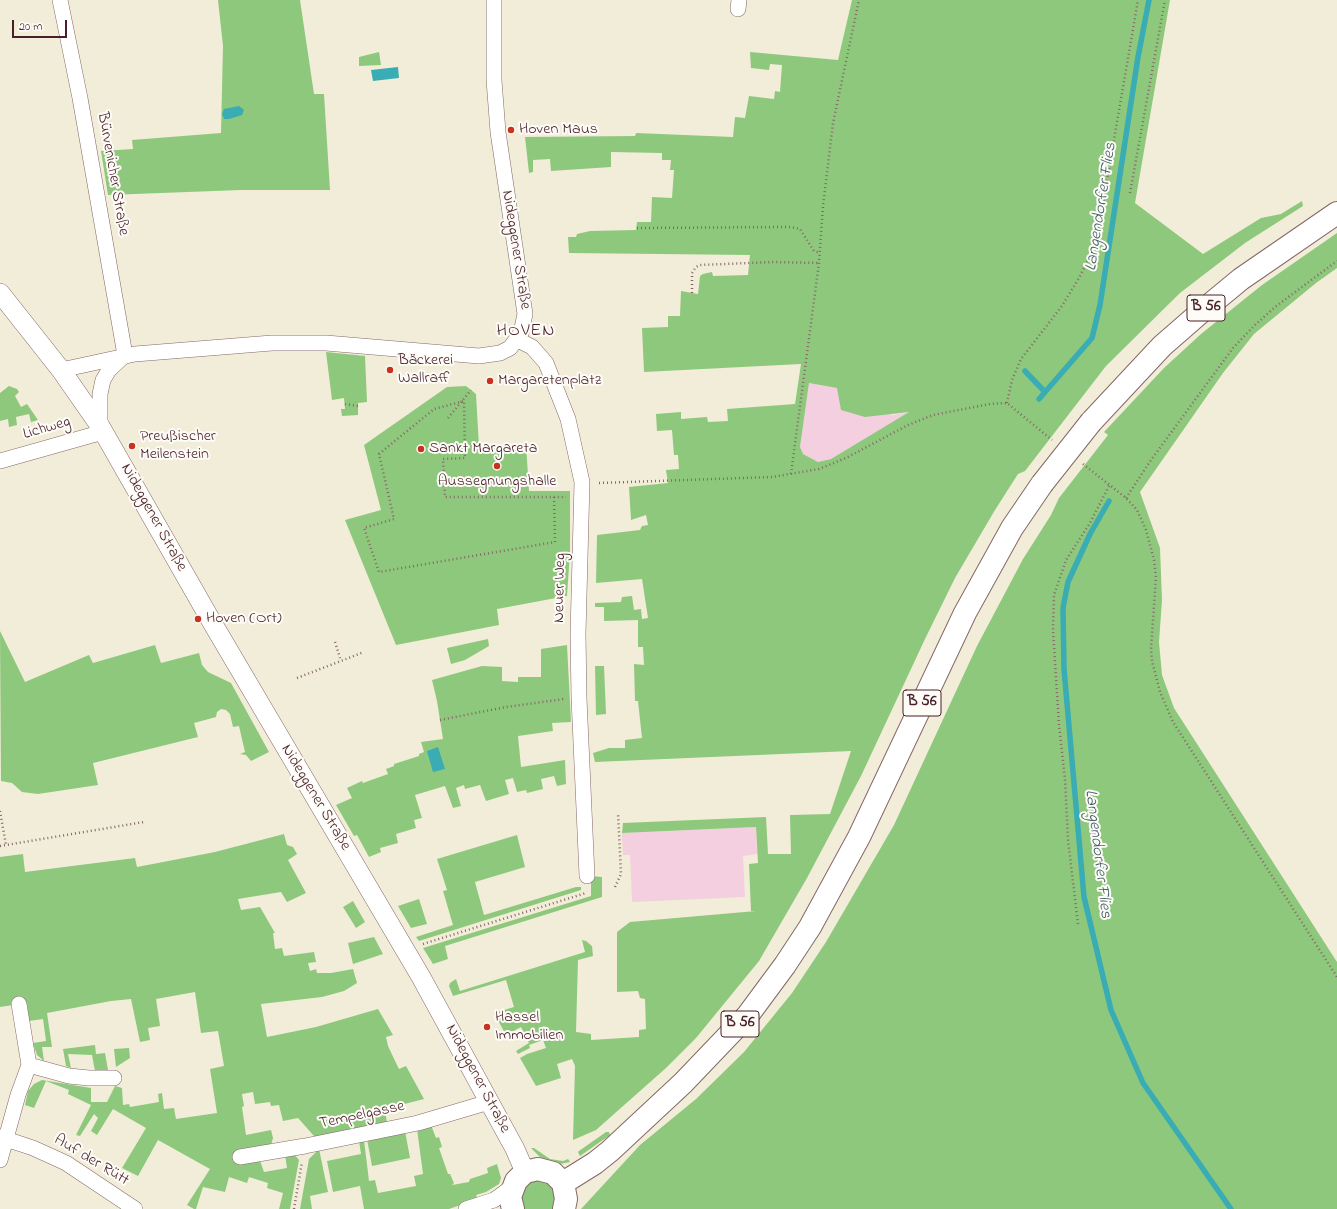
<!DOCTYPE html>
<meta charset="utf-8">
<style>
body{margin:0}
#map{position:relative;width:1337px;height:1209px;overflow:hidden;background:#f2edd8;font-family:"Indie Flower",sans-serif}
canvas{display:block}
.scale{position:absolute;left:12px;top:20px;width:55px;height:18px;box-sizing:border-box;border:2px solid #4a1f2b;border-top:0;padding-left:5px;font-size:12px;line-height:14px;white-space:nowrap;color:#4a1f2b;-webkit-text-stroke:3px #fdfcf7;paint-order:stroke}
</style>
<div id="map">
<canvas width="1337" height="1209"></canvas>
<div class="scale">20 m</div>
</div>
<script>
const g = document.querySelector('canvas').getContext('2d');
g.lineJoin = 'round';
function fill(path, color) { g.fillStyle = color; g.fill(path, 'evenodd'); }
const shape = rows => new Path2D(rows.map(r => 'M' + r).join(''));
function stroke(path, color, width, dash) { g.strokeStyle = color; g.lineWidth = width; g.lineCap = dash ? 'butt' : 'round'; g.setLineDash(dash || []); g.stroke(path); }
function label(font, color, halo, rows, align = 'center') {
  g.font = font + ' "Indie Flower",sans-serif'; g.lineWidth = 4; g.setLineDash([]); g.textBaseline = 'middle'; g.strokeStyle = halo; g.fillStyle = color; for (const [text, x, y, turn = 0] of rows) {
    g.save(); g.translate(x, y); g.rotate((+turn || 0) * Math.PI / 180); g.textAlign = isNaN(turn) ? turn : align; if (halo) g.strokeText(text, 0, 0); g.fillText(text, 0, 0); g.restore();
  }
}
const built = shape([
 [809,383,837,388,892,415,910,412,831,459,818,462,803,454,800,447],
 [756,827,757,854,743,856,745,897,632,902,630,855,623,855,622,833]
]);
const green = shape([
 [218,0,300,0,314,94,324,94,330,190,241,190,108,195,101,151,133,149,132,140,221,133,223,46],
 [852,0,1170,0,1135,203,1203,254,1261,218,1281,214,1302,201,1303,206,1245,243,1180,293,1106,366,1025,471,1018,474,995,510,955,578,925,639,861,776,807,878,759,961,696,1038,666,1068,596,1130,573,1140,575,1066,572,1059,557,1064,561,1078,536,1086,520,1058,527,1054,546,1048,543,1040,529,1045,530,1048,518,1054,516,1051,529,1043,521,1027,506,1035,494,1013,514,1007,506,980,453,996,449,986,450,983,456,979,460,991,585,952,582,940,586,941,592,946,593,956,578,960,576,1032,591,1034,591,1040,639,1037,639,1030,646,1029,645,999,640,998,638,991,617,992,617,932,630,922,756,911,751,911,749,864,758,863,756,827,622,833,623,823,766,817,768,854,791,854,790,815,830,814,851,751,595,762,593,753,609,748,625,748,625,740,642,738,638,701,635,701,634,664,644,665,643,647,638,647,638,620,604,621,604,607,595,607,595,603,621,602,622,597,632,596,634,610,641,609,642,619,648,618,642,579,596,583,597,535,640,530,642,526,648,525,646,515,631,520,629,487,668,483,666,470,679,469,678,455,674,455,672,430,657,431,656,414,681,412,681,419,707,417,708,422,728,421,727,409,795,404,801,364,644,372,642,328,668,327,668,316,680,316,681,291,698,294,700,276,703,274,712,272,713,276,748,275,750,255,569,253,568,237,576,237,577,234,590,231,636,230,637,222,651,222,652,197,672,198,674,170,670,170,671,160,662,160,662,153,611,152,611,167,551,171,550,159,533,160,533,172,529,173,525,137,635,136,636,133,733,137,735,117,745,118,749,96,774,99,775,91,780,92,782,65,770,64,769,70,751,68,750,52,838,60],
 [809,383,837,388,841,410,865,417,909,412,831,459,818,462,803,454,800,447],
 [379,52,381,65,359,66,359,57],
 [1337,233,1337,268,1316,283,1254,334,1223,373,1140,492,1160,548,1162,600,1159,642,1162,675,1174,708,1337,962,1337,1209,581,1209,640,1145,696,1099,744,1052,792,993,826,942,894,825,977,646,1023,559,1051,515,1059,498,1108,435,1104,432,1164,368,1201,334,1262,285],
 [326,352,365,356,367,402,358,403,358,415,342,416,341,409,345,409,344,398,332,400],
 [9,386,17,389,19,392,15,396,21,407,27,404,38,420,31,422,29,414,16,417,17,425,9,427,8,419,0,421,0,393],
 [466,386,476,394,479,447,526,444,529,491,570,491,570,552,567,596,497,609,499,625,396,645,345,520,381,510,364,445,447,387],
 [0,631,25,682,89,655,93,663,155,645,161,663,199,653,202,665,208,672,231,683,269,752,251,761,246,755,240,754,245,752,239,726,233,727,230,714,226,710,221,709,217,712,216,717,194,723,198,737,93,763,98,785,38,794,22,792,12,783,1,781],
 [488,639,489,646,465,660,451,664,447,648],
 [567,645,571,722,552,723,553,731,518,736,521,767,565,760,566,784,557,786,554,776,541,779,543,789,527,793,526,790,517,792,513,778,505,780,509,794,486,801,480,785,465,789,464,785,456,788,461,806,453,808,445,786,415,795,422,818,414,820,416,828,396,834,398,843,380,848,381,852,369,857,357,835,354,836,336,805,352,798,347,788,362,781,363,783,388,774,386,769,394,766,394,764,419,756,419,754,424,752,421,742,443,739,437,701,432,680,482,666,502,667,502,681,518,682,518,677,541,677,541,649],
 [595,666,604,666,606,714,596,715],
 [284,834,287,845,293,847,297,854,288,860,306,893,287,902,281,892,238,899,241,910,260,907,275,933,273,933,275,949,282,948,284,956,314,952,316,962,308,963,310,971,316,969,317,973,331,973,353,969,357,983,344,991,322,997,261,1004,267,1037,316,1027,378,1009,393,1035,386,1037,388,1046,396,1063,399,1069,406,1066,424,1099,385,1109,387,1124,318,1138,314,1136,298,1118,283,1121,279,1105,271,1106,270,1102,255,1104,253,1092,242,1094,244,1106,242,1107,246,1135,271,1130,273,1138,271,1145,259,1158,264,1172,287,1168,285,1154,293,1153,299,1160,290,1209,279,1209,283,1193,267,1188,268,1183,249,1177,247,1183,229,1177,225,1192,203,1187,196,1209,194,1209,187,1205,210,1169,158,1140,138,1176,122,1168,146,1128,113,1109,97,1135,91,1131,98,1118,94,1114,80,1136,76,1135,91,1105,68,1094,69,1090,46,1081,34,1108,25,1105,28,1091,34,1084,42,1080,91,1088,91,1102,107,1102,115,1086,122,1088,123,1105,129,1104,130,1107,159,1102,158,1094,162,1093,164,1109,174,1108,176,1119,217,1113,210,1069,224,1066,218,1031,201,1033,195,992,156,999,160,1026,148,1028,150,1040,140,1042,131,999,111,1001,47,1013,52,1047,42,1047,44,1061,37,1055,33,1043,46,1041,43,1019,29,1021,27,1003,0,1007,0,857,23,854,25,872,135,858,137,867,215,852],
 [517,835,525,867,475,882,484,915,576,887,581,887,581,890,419,941,416,937,453,925,443,891,447,890,437,859],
 [591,876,602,877,602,897,445,946,448,959,433,964,423,948,591,896],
 [419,899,427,924,411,928,398,906],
 [353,901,365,922,356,928,343,907],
 [374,937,383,954,353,964,348,943],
 [95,1045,96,1054,105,1053,108,1070,95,1071,92,1055,68,1054,71,1068,66,1066,63,1049],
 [129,1048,130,1058,116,1067,114,1049],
 [431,1125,436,1138,439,1137,442,1147,439,1148,448,1174,450,1174,454,1183,452,1185,469,1182,470,1179,488,1173,487,1168,497,1164,501,1178,499,1184,486,1192,476,1195,478,1199,449,1209,364,1209,360,1186,333,1192,327,1161,361,1154,359,1141,364,1140,369,1181,375,1180,378,1193,416,1186,414,1176,423,1174,417,1129],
 [405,1131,410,1158,372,1166,367,1139],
 [606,1132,609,1132,610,1135,580,1156,578,1152,579,1151],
 [531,1148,534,1148,550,1159,563,1161,568,1159,570,1162,560,1164,553,1163,542,1159],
 [319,1149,328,1192,310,1196,312,1209,300,1209,309,1159],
 [534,1178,547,1180,556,1191,555,1205,552,1209,523,1209,519,1192]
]);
const water = shape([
 [398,67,399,78,373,81,371,70],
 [239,106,244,110,242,115,229,119,224,119,222,114,224,109],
 [438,747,445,769,433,772,427,751]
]);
const stream = shape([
 [1025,371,1045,392],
 [1039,399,1092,338,1100,305,1138,57,1149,0],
 [1109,501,1090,534,1068,582,1063,608,1064,669,1084,897,1111,1010,1143,1083,1231,1209]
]);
const path = shape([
 [1130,193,1165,0],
 [637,228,790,227,800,229,814,251,820,253],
 [692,293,692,273,696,267,700,265,774,262,819,263],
 [1007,403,1012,380,1021,359,1062,306,1079,278,1092,252,1099,227,1138,0],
 [345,404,358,406],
 [448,418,471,390],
 [1083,464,1126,498,1137,510,1146,530,1154,560,1156,577,1151,649,1152,661,1160,692,1173,722,1337,977],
 [791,474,819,263,823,206,833,123,859,0],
 [599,483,772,477,819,469,846,458,908,425,933,415,990,404,1007,403,1052,440],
 [554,497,555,542,379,572,364,528,394,519,379,454,434,409,464,401,465,458,443,459,445,497,566,497],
 [1126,498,1151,460,1233,348,1255,325,1275,307,1337,261],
 [335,642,341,661],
 [297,678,364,652],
 [440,720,506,707,564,699],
 [0,811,6,845],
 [0,846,144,822],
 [615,887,621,874,618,813],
 [1078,924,1068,840,1065,779,1059,725,1053,630,1054,595,1066,560,1090,523,1110,484],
 [423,944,586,893],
 [294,1209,302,1162]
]);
const minor = shape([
 [60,0,80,98,125,355],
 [738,9,739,0],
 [518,340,532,347,546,363,568,419,582,482,578,634,579,698,587,876],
 [61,370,135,354,272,343,326,343,479,356,500,353,510,348,521,333,525,314,498,132,494,80,494,0],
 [100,426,100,394,103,380,109,370,125,355],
 [0,461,103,432],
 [29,1065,69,1076,89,1078,114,1078],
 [0,1137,33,1148,66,1163,135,1209],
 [240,1157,305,1146,418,1123,489,1102],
 [0,1160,18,1095,29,1065,19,1004],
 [466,1209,494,1200,512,1187]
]);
const tertiary = shape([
 [0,293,61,370,100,426,213,624,421,977,515,1149,525,1172]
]);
const primary = shape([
 [1091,422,1162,346,1201,312,1241,279,1337,213],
 [563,1183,595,1163,610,1151,683,1083,748,1015,785,965,810,927,859,837,965,613,1012,528,1042,484],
 [513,1209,510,1197,516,1181,525,1172,538,1169,553,1173,563,1183,566,1199,564,1209]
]);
const primaryBridge = shape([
 [1042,484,1091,422]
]);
const markers = [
 [511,130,4,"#c8321e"],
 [390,370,4,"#c8321e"],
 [490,381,4,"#c8321e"],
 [132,446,4,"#c8321e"],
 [421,449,4,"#c8321e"],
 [497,466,4,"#c8321e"],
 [198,619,4,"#c8321e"],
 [487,1027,4,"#c8321e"]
];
const shields = [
 [1206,308,38],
 [922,703,38],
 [740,1024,38]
];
const shieldNames = [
 ["B 56",1206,308],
 ["B 56",922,703],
 ["B 56",740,1024]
];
const poiNames = [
 ["Hoven Maus",519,130],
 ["Bäckerei",398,361],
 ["Wallraff",398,379],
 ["Margaretenplatz",498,381],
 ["Preußischer",140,437],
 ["Meilenstein",140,455],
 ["Sankt Margareta",429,449],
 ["Aussegnungshalle",497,482,"center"],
 ["Hoven (Ort)",206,619],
 ["Hassel",495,1018],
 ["Immobilien",495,1036]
];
const streetNames = [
 ["Bürvenicher Straße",112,174,80],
 ["Nideggener Straße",515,250,81],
 ["Lichweg",47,429,-16],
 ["Nideggener Straße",153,518,61],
 ["Neuer Weg",561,588,-89],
 ["Nideggener Straße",315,798,59],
 ["Nideggener Straße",477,1079,62],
 ["Tempelgasse",362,1116,-12],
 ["Auf der Rütt",91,1161,31]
];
const waterNames = [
 ["Langendorfer Flies",1102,207,-81],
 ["Langendorfer Flies",1097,854,83]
];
const quarterNames = [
 ["HOVEN",526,332]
];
fill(built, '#f3cfe0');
fill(green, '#8ec87d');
fill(water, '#3aacb4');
stroke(stream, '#3aacb4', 5.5);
stroke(minor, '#856768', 16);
stroke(tertiary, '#856768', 20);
stroke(primary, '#856768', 24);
stroke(path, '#856768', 2.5, [1, 3]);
stroke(minor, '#fff', 15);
stroke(tertiary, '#fff', 19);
stroke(primary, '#fff', 22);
stroke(primaryBridge, '#856768', 24, []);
stroke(primaryBridge, '#fff', 22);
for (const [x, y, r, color] of markers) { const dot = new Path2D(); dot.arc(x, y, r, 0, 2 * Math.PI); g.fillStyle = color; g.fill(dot); stroke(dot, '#fdfcf7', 1.5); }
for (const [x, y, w] of shields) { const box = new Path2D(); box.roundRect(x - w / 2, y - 13, w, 26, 3); g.fillStyle = '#fdfcf7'; g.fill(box); stroke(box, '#4a1f2b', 1); }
label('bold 15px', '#4a1f2b', null, shieldNames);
label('16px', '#4a1f2b', '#fdfcf7', poiNames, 'left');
label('16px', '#4a1f2b', '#fdfcf7', streetNames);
label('italic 17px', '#435e69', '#fdfcf7', waterNames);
g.letterSpacing = '1px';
label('18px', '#4a1f2b', '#fdfcf7', quarterNames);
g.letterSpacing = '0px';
</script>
